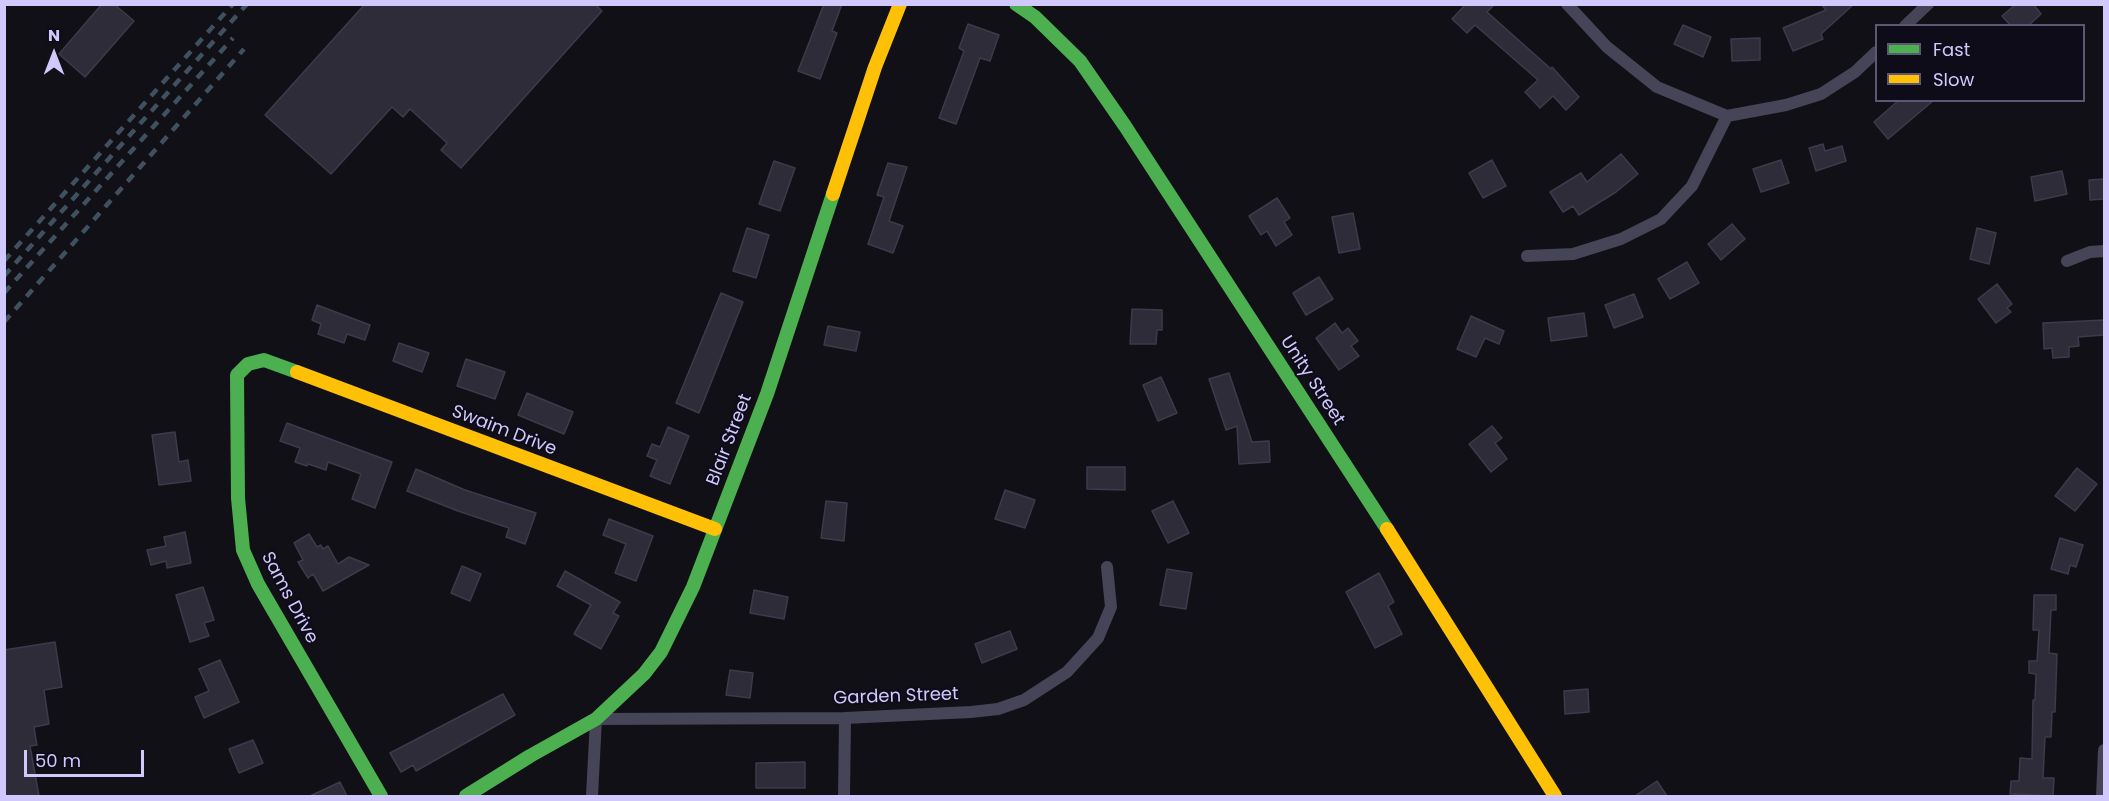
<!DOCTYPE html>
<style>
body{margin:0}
#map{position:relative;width:2109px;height:801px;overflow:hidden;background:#111016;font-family:Poppins,sans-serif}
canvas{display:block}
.frame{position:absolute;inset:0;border:6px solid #d1c8fc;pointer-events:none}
.legend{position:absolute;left:1875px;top:24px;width:210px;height:78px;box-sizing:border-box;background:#0f0c1a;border:2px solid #5d5774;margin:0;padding:8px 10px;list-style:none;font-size:18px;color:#d1c8fc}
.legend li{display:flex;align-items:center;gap:12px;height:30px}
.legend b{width:30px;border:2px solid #5d5774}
.north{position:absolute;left:24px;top:24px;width:60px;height:60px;-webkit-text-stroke:4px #0f0c1a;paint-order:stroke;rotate:0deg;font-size:16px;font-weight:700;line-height:24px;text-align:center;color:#d1c8fc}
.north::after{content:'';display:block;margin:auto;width:21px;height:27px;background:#d1c8fc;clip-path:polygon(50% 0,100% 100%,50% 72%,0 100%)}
.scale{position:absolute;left:24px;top:750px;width:120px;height:27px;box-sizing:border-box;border:3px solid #d1c8fc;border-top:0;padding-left:8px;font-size:18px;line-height:21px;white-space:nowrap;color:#d1c8fc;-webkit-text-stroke:4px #0f0c1a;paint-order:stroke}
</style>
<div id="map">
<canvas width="2109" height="801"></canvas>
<div class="frame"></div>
<ul class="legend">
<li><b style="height:8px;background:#4caf50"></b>Fast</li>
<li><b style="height:8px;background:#ffc107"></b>Slow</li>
</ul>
<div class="north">N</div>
<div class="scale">50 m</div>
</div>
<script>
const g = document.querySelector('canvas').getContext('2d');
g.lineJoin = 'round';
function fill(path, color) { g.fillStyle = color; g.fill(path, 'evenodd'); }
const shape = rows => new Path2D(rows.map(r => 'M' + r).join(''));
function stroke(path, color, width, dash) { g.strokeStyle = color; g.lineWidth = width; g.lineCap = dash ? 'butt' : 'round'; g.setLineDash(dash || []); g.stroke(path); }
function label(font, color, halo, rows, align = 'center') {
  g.font = font + ' Poppins,sans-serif'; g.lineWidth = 4.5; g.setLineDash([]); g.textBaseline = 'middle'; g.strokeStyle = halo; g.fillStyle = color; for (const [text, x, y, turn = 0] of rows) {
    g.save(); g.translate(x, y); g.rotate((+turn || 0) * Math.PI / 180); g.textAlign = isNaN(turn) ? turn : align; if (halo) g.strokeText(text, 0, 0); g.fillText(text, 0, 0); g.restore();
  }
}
const building = shape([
 [102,4,114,4,134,21,85,77,59,54,102,4],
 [365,4,595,4,602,11,461,168,441,150,447,143,410,109,403,117,392,107,331,174,265,115,365,4],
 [824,4,842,4,832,31,837,33,820,79,798,71,824,4],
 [1466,4,1495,4,1487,12,1551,69,1552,67,1579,97,1566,110,1553,96,1540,108,1525,92,1538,80,1475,25,1467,33,1452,19,1466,4],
 [1821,4,1854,4,1821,34,1823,39,1793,51,1783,28,1826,10,1821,4],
 [2016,4,2033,4,2041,14,2028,26,2011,26,2002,16,2016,4],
 [968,24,999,35,990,61,980,58,956,124,939,118,964,51,959,48,968,24],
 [1683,25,1711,37,1703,57,1674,44,1683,25],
 [1760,38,1760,60,1732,61,1731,39,1760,38],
 [1899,100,1934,100,1888,139,1874,122,1899,100],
 [1823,144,1825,151,1842,146,1846,161,1816,171,1809,148,1823,144],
 [1621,154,1638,174,1616,192,1579,215,1573,206,1563,212,1550,192,1581,173,1587,182,1621,154],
 [1492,160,1506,186,1483,198,1469,173,1492,160],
 [1781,160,1789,183,1761,192,1753,169,1781,160],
 [774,161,795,168,780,211,759,204,774,161],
 [888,163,907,167,889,221,903,226,893,253,868,244,884,197,877,195,888,163],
 [2062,171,2067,194,2035,201,2031,177,2062,171],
 [2104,179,2104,199,2090,200,2089,180,2104,179],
 [1277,198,1290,218,1284,222,1292,235,1276,246,1267,231,1261,235,1249,216,1277,198],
 [1353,213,1360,249,1339,253,1332,217,1353,213],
 [1732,224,1745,239,1721,260,1708,244,1732,224],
 [747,228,769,235,756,278,733,271,747,228],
 [1977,228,1996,233,1989,264,1970,259,1977,228],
 [1687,262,1699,283,1670,299,1658,279,1687,262],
 [1319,277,1333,299,1306,315,1293,293,1319,277],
 [1997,284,2012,304,2007,308,2011,312,1996,323,1978,299,1997,284],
 [721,293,743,302,699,413,676,403,721,293],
 [1634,294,1643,317,1614,328,1605,305,1634,294],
 [317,305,370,325,365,340,347,334,344,343,318,334,321,324,312,320,317,305],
 [1132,309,1162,310,1162,330,1157,330,1156,344,1130,344,1132,309],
 [1584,313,1587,336,1551,341,1548,318,1584,313],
 [1471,316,1504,331,1499,344,1485,338,1476,357,1457,349,1471,316],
 [2104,320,2104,335,2078,337,2079,346,2069,347,2069,357,2053,358,2052,348,2044,349,2043,323,2104,320],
 [1335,323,1342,333,1348,328,1358,341,1351,346,1359,356,1339,370,1316,338,1335,323],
 [828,326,860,332,856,351,824,345,828,326],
 [399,343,429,353,422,372,393,361,399,343],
 [466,359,505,372,495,399,457,386,466,359],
 [1229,373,1252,442,1269,441,1270,462,1239,464,1237,426,1226,430,1209,379,1229,373],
 [1161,377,1177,413,1158,421,1143,385,1161,377],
 [527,393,573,412,564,434,518,415,527,393],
 [287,423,392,462,375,508,352,499,361,474,328,462,326,470,308,464,307,466,295,462,300,448,280,441,287,423],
 [1492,426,1502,438,1495,443,1507,459,1491,472,1469,444,1492,426],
 [668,427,689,436,670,484,650,476,657,460,647,456,652,444,660,447,668,427],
 [175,432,179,462,188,460,191,481,159,485,152,435,175,432],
 [1087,467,1125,467,1125,490,1087,489,1087,467],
 [2077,468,2097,484,2075,511,2055,496,2077,468],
 [416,469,465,490,536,513,525,544,506,537,509,528,458,511,407,491,416,469],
 [1005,490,1035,500,1025,528,995,519,1005,490],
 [826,501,847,503,844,541,821,538,826,501],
 [1173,501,1189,533,1168,543,1152,511,1173,501],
 [609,519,653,536,636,581,615,573,626,544,603,535,609,519],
 [185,532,191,563,167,568,166,561,151,565,147,550,166,546,164,537,185,532],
 [309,534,317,547,321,545,323,549,328,546,338,564,349,557,369,565,323,591,313,574,308,578,298,562,303,560,294,543,309,534],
 [2060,538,2083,545,2076,567,2070,565,2068,574,2051,569,2060,538],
 [462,566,481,574,470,601,451,593,462,566],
 [1167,569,1192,573,1186,609,1160,605,1167,569],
 [565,571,620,602,613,613,619,616,601,649,574,634,591,605,557,586,565,571],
 [1379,573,1394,602,1388,606,1402,634,1375,648,1346,592,1379,573],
 [203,587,214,620,204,623,209,636,190,642,176,595,203,587],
 [754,590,788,597,784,619,750,613,754,590],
 [2034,595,2056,595,2056,610,2051,610,2049,653,2057,654,2055,712,2052,712,2051,737,2045,737,2043,778,2054,778,2053,796,2010,794,2011,781,2019,781,2020,758,2032,759,2033,700,2035,700,2036,674,2029,673,2029,661,2037,661,2039,630,2033,630,2034,595],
 [1010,631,1017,649,982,663,975,644,1010,631],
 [55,642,62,687,44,690,49,724,34,727,37,745,30,746,39,796,4,796,4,650,55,642],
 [220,660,239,702,204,718,195,697,209,691,199,669,220,660],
 [730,670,753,673,750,698,726,695,730,670],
 [1588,689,1589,712,1565,714,1564,691,1588,689],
 [503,694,515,715,416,771,413,765,401,772,390,753,503,694],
 [253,740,263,763,239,773,229,749,253,740],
 [805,762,805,788,756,788,756,763,805,762],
 [1657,781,1667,796,1635,796,1657,781],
 [340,782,347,796,310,796,340,782]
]);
const street = shape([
 [1567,4,1607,47,1657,87,1727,116],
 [1905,26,1928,4],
 [1727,116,1786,105,1821,94,1855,72,1876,52],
 [1527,256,1573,254,1621,239,1661,219,1692,186,1727,116],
 [2067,261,2090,252,2104,251],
 [592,796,596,719,845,718,971,712,998,709,1024,700,1067,672,1098,638,1111,607,1107,567],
 [844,796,845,718],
 [2102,796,2104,750]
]);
const fast = shape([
 [1016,4,1035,17,1080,61,1125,126,1387,529],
 [297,372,264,360,248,364,237,375,238,498,243,550,258,584,381,796],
 [466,796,530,756,596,719,644,674,661,652,693,587,767,394,833,194]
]);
const slow = shape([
 [833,194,875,67,900,4],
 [297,372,715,529],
 [1387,529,1555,796]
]);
const rail = shape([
 [4,261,233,4],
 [4,276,247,4],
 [4,293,233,38],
 [4,322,244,49]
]);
const streetNames = [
 ["Unity Street",1312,381,57],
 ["Swaim Drive",504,431,21],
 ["Blair Street",730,440,-69],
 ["Sams Drive",289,598,62],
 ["Garden Street",896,697,-2]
];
fill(building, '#2f2c3a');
stroke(building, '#3d3a4b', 1.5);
stroke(street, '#464457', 12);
stroke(fast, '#4caf50', 14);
stroke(slow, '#ffc107', 14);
stroke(rail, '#3f5160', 4.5, [9, 8]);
label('18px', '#d1c8fc', '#0f0c1a', streetNames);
</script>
